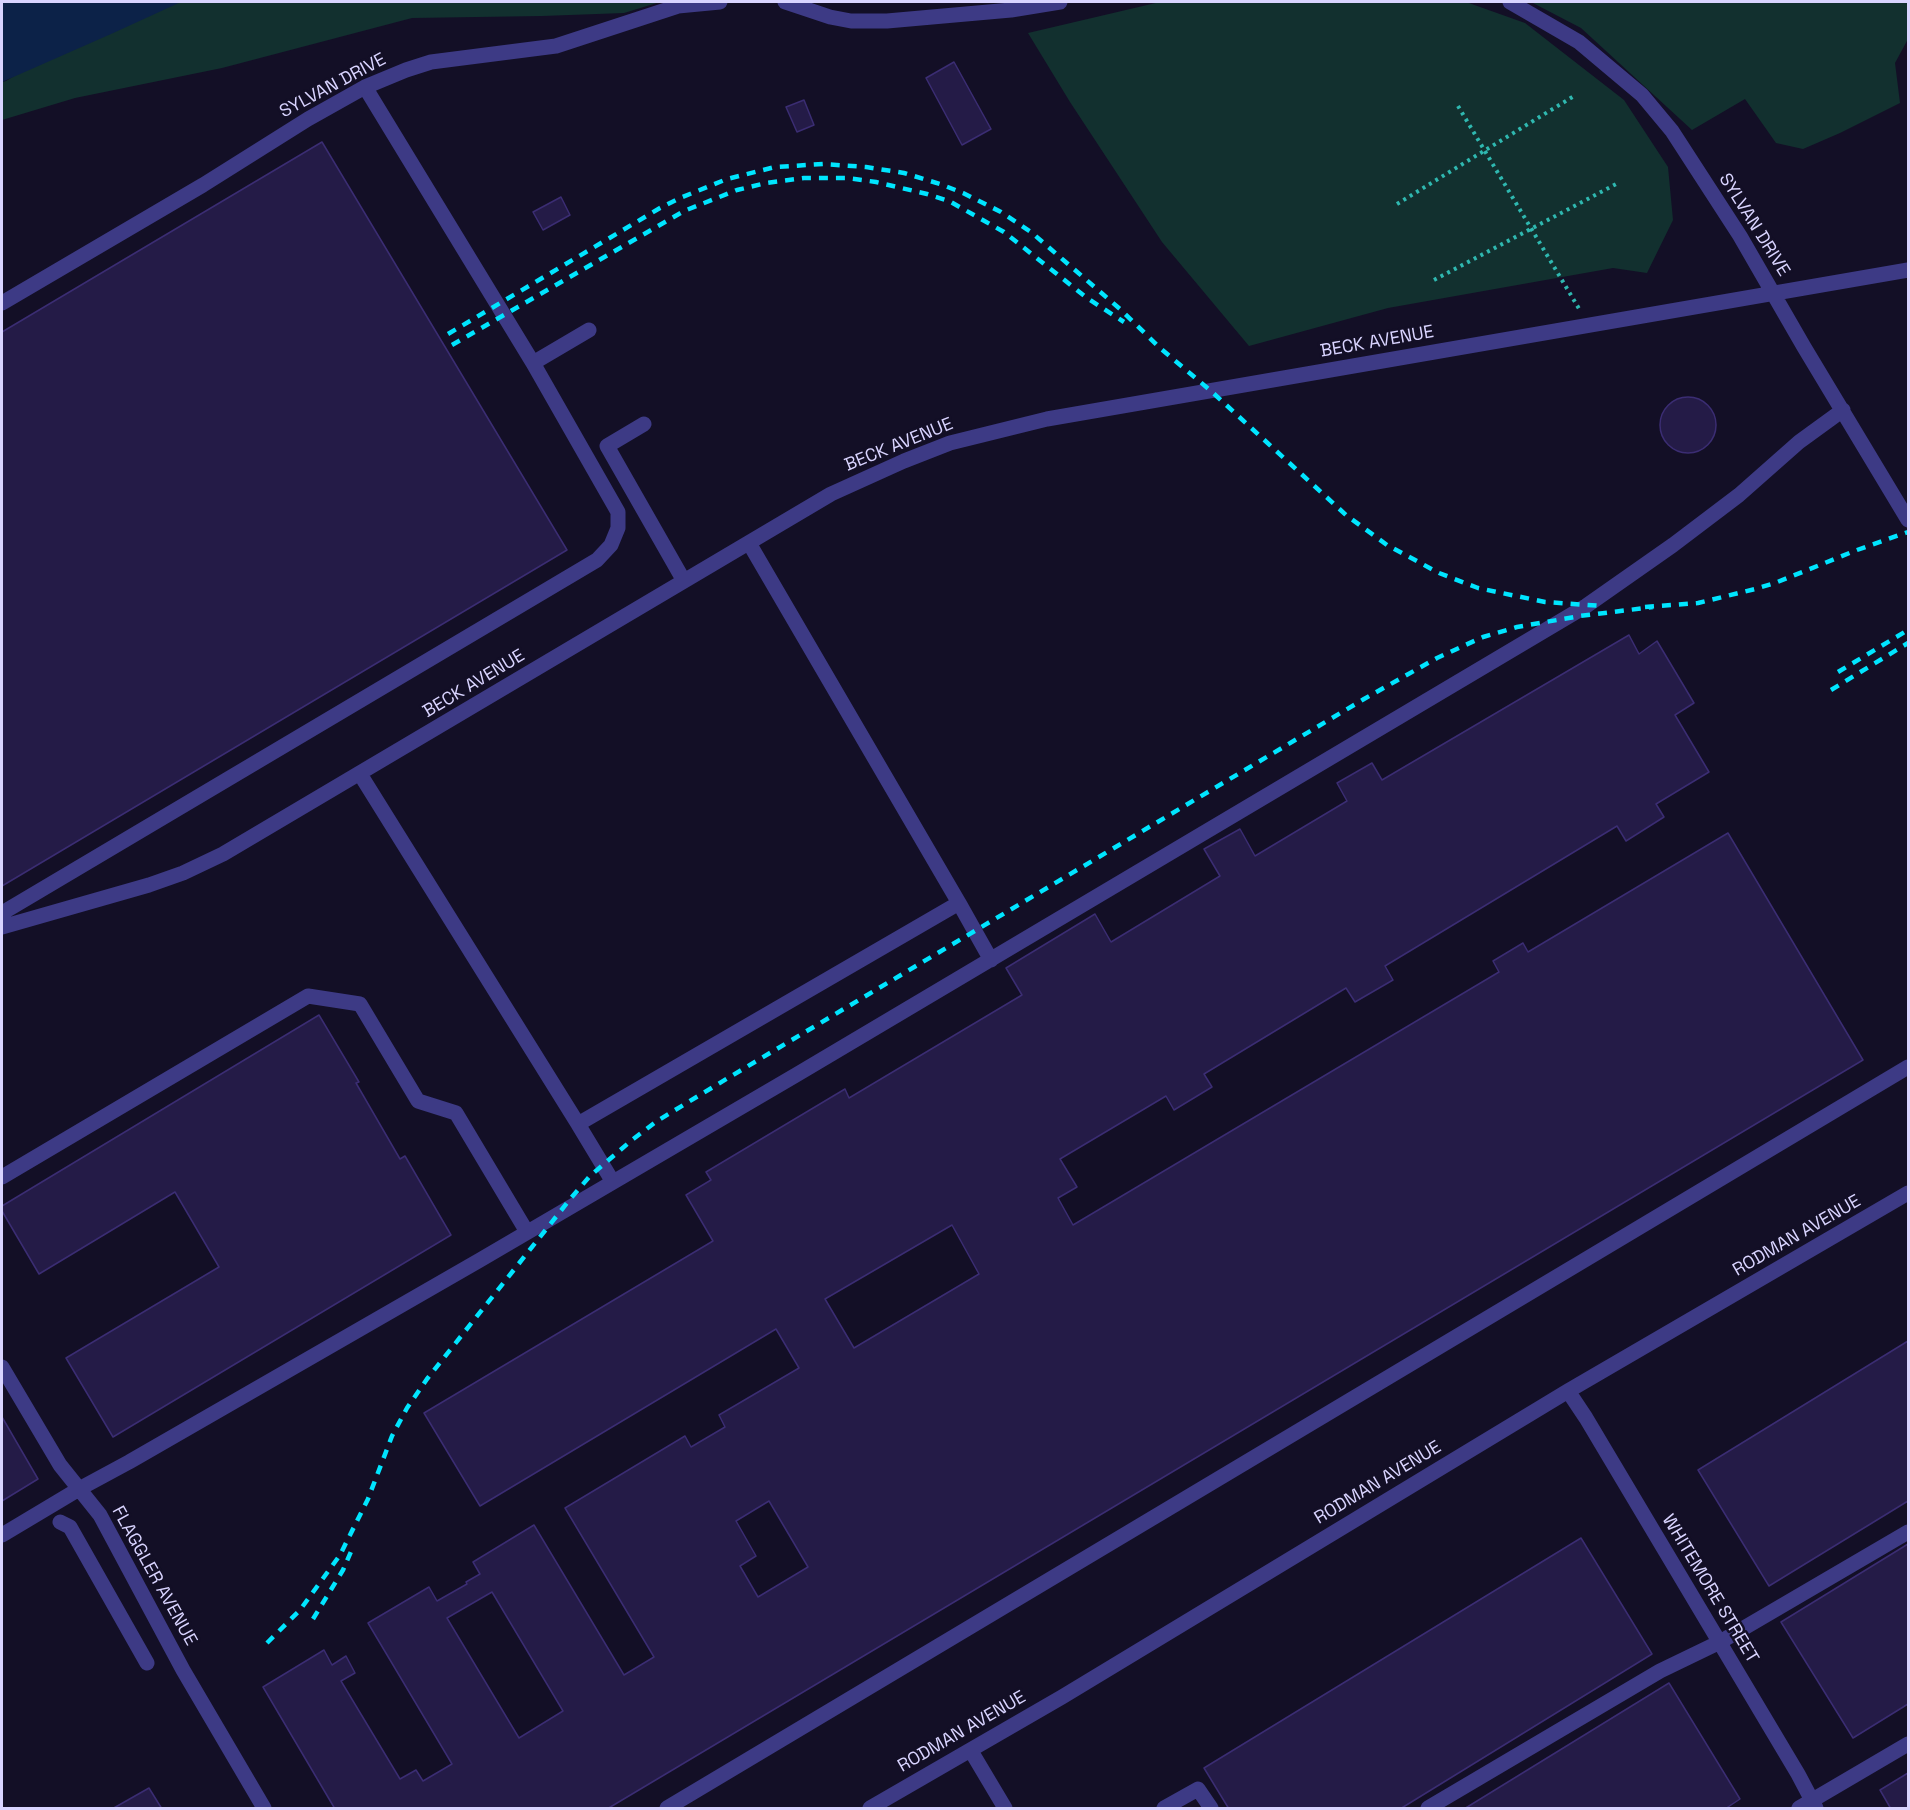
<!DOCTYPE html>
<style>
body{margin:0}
#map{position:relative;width:1910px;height:1810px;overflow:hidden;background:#130f26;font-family:"Space Grotesk",sans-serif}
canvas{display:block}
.frame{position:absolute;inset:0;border:3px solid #d9d4ff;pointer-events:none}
</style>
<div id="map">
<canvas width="1910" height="1810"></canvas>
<div class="frame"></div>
</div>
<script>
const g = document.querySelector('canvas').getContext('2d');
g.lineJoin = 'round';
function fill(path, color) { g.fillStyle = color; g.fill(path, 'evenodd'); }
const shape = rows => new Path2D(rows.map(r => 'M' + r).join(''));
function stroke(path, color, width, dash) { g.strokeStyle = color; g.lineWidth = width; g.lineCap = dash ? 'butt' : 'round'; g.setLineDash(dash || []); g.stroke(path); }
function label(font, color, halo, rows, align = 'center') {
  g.font = font + ' "Space Grotesk",sans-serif'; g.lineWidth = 5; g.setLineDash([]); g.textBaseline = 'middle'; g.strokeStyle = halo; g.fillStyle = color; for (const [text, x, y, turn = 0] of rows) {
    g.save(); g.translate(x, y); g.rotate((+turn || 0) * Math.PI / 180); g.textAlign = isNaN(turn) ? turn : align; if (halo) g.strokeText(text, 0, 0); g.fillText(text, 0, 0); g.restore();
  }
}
const green = shape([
 [131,2,660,2,624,13,542,16,412,18,222,68,75,98,2,120,2,82,6,81],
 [1160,2,1466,2,1525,23,1624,100,1668,167,1673,220,1647,273,1613,268,1388,308,1249,346,1162,242,1070,102,1028,33],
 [1531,2,1908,2,1908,39,1895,63,1900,103,1840,133,1803,149,1776,143,1745,99,1692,130,1581,28]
]);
const water = shape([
 [2,2,181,2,111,34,2,82]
]);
const building = shape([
 [954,62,991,129,962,145,926,78,954,62],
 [804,100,814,125,797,132,786,107,804,100],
 [322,142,567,550,2,886,2,332,322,142],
 [561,197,570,215,543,230,533,212,561,197],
 '1660 425a28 28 0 1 1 56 0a28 28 0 1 1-56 0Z',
 [1629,635,1639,654,1657,641,1694,703,1675,715,1709,772,1656,804,1664,817,1626,841,1617,826,1385,966,1393,980,1355,1002,1346,988,1204,1074,1212,1087,1174,1110,1166,1096,1060,1159,1077,1187,1058,1198,1073,1225,1499,972,1493,961,1523,943,1528,952,1728,833,1863,1060,607,1809,335,1809,263,1687,324,1650,332,1665,346,1656,355,1673,341,1681,400,1779,416,1770,423,1781,452,1764,368,1623,429,1587,437,1601,467,1584,466,1582,480,1574,473,1562,534,1525,624,1675,654,1657,565,1508,685,1436,691,1447,725,1427,719,1415,799,1368,776,1329,480,1506,424,1413,713,1241,686,1195,711,1180,706,1172,845,1089,849,1098,1022,995,1006,968,1095,914,1111,942,1220,876,1204,849,1240,829,1255,856,1347,801,1337,783,1372,763,1382,780,1629,635],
 [952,1225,979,1274,854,1348,825,1299,952,1225],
 [769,1501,808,1567,758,1597,740,1566,756,1556,736,1521,769,1501],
 [492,1592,563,1711,519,1738,447,1618,492,1592],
 [319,1015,359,1082,356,1083,400,1159,405,1156,451,1235,113,1437,66,1358,219,1267,175,1192,39,1274,2,1211,2,1206,319,1015],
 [1908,1341,1908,1501,1769,1586,1698,1470,1908,1341],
 [2,1417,38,1479,2,1501,2,1417],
 [1581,1538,1652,1654,1400,1809,1229,1809,1204,1768,1581,1538],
 [1908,1544,1908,1704,1853,1738,1781,1622,1908,1544],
 [1669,1683,1740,1799,1725,1809,1464,1809,1669,1683],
 [1908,1773,1908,1809,1891,1809,1880,1790,1908,1773],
 [149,1788,162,1809,112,1809,149,1788]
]);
const path = shape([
 [1458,106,1581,312],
 [1397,204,1574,96],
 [1434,280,1618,183]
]);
const minor = shape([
 [785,2,830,17,851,21,887,21,1011,10,1060,2],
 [1510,2,1579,42,1642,95,1672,131,1740,236,1804,347,1908,520],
 [365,87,533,363],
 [2,303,203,185,308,119,365,87,406,70,431,62,556,46,678,6,720,2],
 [644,424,607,446,684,581],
 [360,774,578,1124,959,903,749,543],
 [959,903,991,960],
 [2,913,597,560,611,545,618,528,618,512,533,363,589,330],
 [2,927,149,885,183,873,223,854,831,494,904,461,950,443,1047,419,1908,270],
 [578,1124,613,1182],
 [2,1177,308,996,360,1004,418,1101,456,1113,527,1232],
 [2,1367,60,1465,100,1515,183,1670,264,1808],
 [1568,1391,1586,1418,1798,1774,1816,1808],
 [60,1522,70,1527,147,1663],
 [2,1535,79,1489,129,1462,480,1260,796,1075,1586,606,1673,545,1739,495,1799,442,1843,410],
 [971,1751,1005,1808],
 [667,1808,1908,1067],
 [870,1808,1062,1697,1568,1391,1908,1193],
 [1164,1808,1198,1789,1211,1808],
 [1428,1808,1660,1671,1720,1642,1908,1532],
 [1799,1808,1908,1744]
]);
const rail = shape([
 [448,334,660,208,680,198,727,179,775,167,823,164,866,167,904,173,940,184,963,193,1001,212,1031,232,1120,309,1160,348,1211,391,1346,515,1387,545,1439,573,1478,588,1545,602,1603,606],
 [452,345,684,211,737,190,766,183,804,178,847,178,876,182,927,194,949,201,1004,232,1087,298,1124,322],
 [1645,607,1698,603,1755,589,1775,583,1857,550,1908,532],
 [1838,672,1908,630],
 [1831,690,1908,643],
 [313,1619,343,1570,353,1547],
 [267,1643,300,1610,340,1555,368,1499,392,1436,407,1408,427,1379,571,1198,590,1176,632,1140,657,1121,728,1078,1364,699,1437,658,1483,637,1517,627,1580,616,1653,607]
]);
const streetNames = [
 ["SYLVAN DRIVE",333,86,-28],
 ["SYLVAN DRIVE",1754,225,58],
 ["BECK AVENUE",1377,342,-10],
 ["BECK AVENUE",899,445,-22],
 ["BECK AVENUE",474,684,-31],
 ["RODMAN AVENUE",1797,1236,-30],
 ["RODMAN AVENUE",1378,1483,-31],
 ["FLAGGLER AVENUE",154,1576,61],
 ["WHITEMORE STREET",1710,1589,59],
 ["RODMAN AVENUE",962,1732,-30]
];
fill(green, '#12302f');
fill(water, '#0c2248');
fill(building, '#241b47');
stroke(building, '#3b2d73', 1.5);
stroke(path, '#2fb8b0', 4, [3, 4.5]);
stroke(minor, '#3d3a85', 15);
stroke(rail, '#00e5ff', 4.5, [9, 8]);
label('18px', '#d9d4ff', '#130f26', streetNames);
</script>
